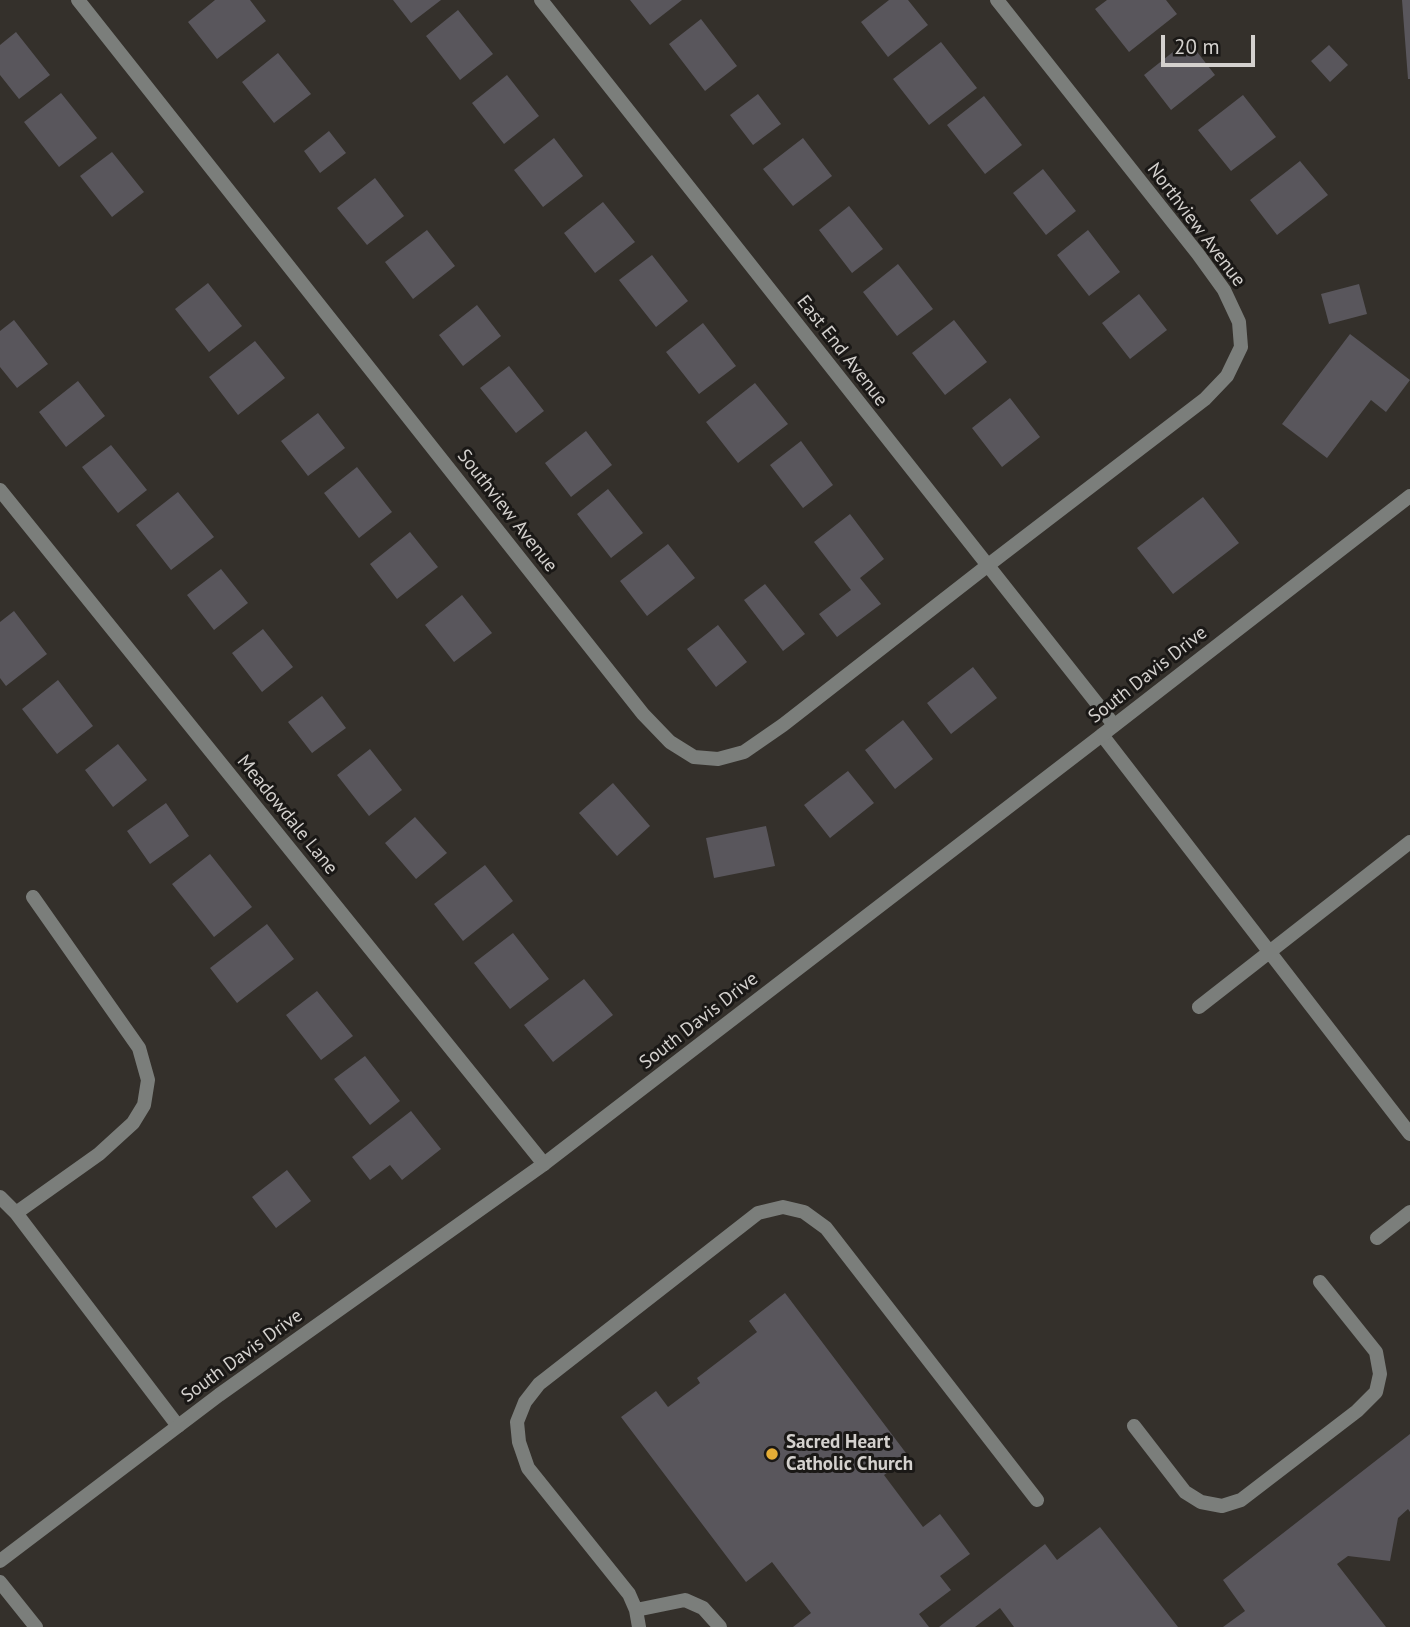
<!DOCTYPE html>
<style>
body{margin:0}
#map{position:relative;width:1410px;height:1627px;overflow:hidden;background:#34302b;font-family:"PT Sans",sans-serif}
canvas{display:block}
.scale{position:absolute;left:1161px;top:35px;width:94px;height:32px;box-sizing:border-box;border:4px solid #d4d1ce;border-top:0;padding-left:9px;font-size:21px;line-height:24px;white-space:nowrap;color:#d4d1ce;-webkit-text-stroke:5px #1a1816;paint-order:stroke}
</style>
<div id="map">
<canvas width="1410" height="1627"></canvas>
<div class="scale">20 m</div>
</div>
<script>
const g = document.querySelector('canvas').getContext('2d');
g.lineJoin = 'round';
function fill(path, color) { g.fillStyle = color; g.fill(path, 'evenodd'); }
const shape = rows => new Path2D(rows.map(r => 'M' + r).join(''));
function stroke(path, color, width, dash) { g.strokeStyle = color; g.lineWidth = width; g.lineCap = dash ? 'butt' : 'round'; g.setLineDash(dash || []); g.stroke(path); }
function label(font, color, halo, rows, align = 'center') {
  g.font = font + ' "PT Sans",sans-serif'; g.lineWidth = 6; g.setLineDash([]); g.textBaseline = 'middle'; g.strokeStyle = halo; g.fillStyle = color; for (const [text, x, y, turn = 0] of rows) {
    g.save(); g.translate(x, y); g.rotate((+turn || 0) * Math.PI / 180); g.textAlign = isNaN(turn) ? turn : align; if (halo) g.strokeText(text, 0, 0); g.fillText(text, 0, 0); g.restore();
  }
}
const building = shape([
 [215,0,250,0,266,21,217,59,188,22],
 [393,0,441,0,411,23],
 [630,0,682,0,650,25],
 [889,0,908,0,928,25,888,57,861,22],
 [1107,0,1166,0,1177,14,1129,52,1095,9],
 [1402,0,1410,0,1410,79,1408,79],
 [458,10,493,54,460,80,426,36],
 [701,19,737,66,705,91,669,44],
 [16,32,50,75,19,99,0,75,0,45],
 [1188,40,1215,75,1171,110,1144,75],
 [941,42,977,88,929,125,893,79],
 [1329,45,1348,65,1330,82,1311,61],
 [278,53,311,94,274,123,242,82],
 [507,75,539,116,504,144,472,103],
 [61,93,97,138,59,167,24,122],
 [758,94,781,124,753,145,730,115],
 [1243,95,1276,137,1231,171,1198,130],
 [984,96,1022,145,985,174,947,125],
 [329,131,346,153,320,173,304,151],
 [554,138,583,176,543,207,514,170],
 [803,138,832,176,793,206,763,169],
 [112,152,144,192,112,217,80,176],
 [1300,161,1328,195,1277,235,1250,200],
 [1043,169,1076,211,1046,235,1013,193],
 [375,178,404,216,367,245,337,208],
 [603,202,635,242,595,273,564,233],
 [849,206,883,249,852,273,819,230],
 [427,230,455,266,413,299,385,262],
 [1088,230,1120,272,1089,296,1057,255],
 [652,255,688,301,656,327,619,280],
 [898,264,933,309,897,336,863,292],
 [208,283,242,326,209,352,175,309],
 [1359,284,1367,314,1329,324,1321,294],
 [1139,294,1167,330,1130,359,1102,323],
 [477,305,501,336,463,366,439,335],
 [14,320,48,364,17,388,0,367,0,331],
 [954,320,987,362,945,395,912,353],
 [703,323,736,366,699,394,666,352],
 [1350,334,1410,380,1386,412,1371,400,1327,458,1282,424],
 [255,341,285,378,238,415,209,377],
 [509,366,544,411,516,433,480,388],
 [78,381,105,416,66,447,39,412],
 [755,383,788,424,738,463,706,422],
 [1010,398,1040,437,1002,467,972,428],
 [318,413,345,448,308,476,281,441],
 [586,431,612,465,571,497,545,463],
 [801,441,833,485,803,508,770,465],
 [111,445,147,490,118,513,82,467],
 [357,467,392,512,359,538,324,493],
 [608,489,643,533,611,558,577,514],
 [178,492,214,537,171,570,136,525],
 [1203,497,1239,543,1173,594,1137,548],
 [850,514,884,559,860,578,881,604,837,637,819,614,851,590,814,542],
 [410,532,438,567,397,599,370,564],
 [668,544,695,578,647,616,620,581],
 [221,569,248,603,214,630,187,595],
 [765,584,805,634,783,651,744,600],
 [462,595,492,633,454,662,425,625],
 [14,611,47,654,6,686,0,678,0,622],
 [718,625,747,662,716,687,687,649],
 [263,629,293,667,262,692,232,653],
 [973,667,997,698,951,734,927,703],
 [58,680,93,726,57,754,22,709],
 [322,696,346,728,312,753,288,722],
 [903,720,933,759,895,789,865,750],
 [118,744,147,780,113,807,85,770],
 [370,749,402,790,369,816,337,775],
 [848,771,874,803,830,838,804,805],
 [613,783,650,826,617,856,579,813],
 [166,803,189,836,150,864,127,831],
 [415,817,447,853,416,879,385,843],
 [766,826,775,866,714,878,706,838],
 [210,854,252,907,214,937,172,884],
 [485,865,513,901,463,941,434,904],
 [267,924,294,959,237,1003,210,968],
 [513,933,549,979,510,1009,474,963],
 [584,979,613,1015,553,1062,524,1025],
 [317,991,353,1036,321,1060,286,1015],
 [365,1056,400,1101,370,1125,334,1079],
 [411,1111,441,1149,402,1180,390,1165,370,1180,352,1157],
 [287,1170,311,1201,276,1228,252,1197],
 [785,1293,909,1457,884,1475,923,1527,940,1514,970,1554,940,1576,951,1590,919,1614,929,1627,793,1627,811,1613,772,1562,746,1582,621,1417,656,1391,668,1407,700,1383,697,1378,757,1332,749,1321],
 [1410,1434,1410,1512,1408,1509,1398,1518,1390,1561,1348,1556,1337,1564,1386,1627,1223,1627,1245,1611,1223,1580],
 [1100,1527,1178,1627,1014,1627,1000,1608,975,1627,939,1627,1045,1544,1057,1560]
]);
const service = shape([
 [1102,735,1410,1134],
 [1199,1007,1410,842],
 [0,1197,16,1213,178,1426],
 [16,1213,99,1154,133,1123,144,1105,148,1080,139,1048,33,897],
 [1377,1238,1410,1212],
 [1134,1426,1185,1492,1201,1502,1222,1506,1241,1500,1357,1411,1376,1392,1380,1374,1376,1352,1320,1282],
 [0,1582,36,1627],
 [636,1610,685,1600,703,1608,720,1627],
 [639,1627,636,1610,629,1594,528,1468,519,1442,517,1422,525,1402,539,1384,758,1213,783,1207,804,1212,826,1228,1037,1500]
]);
const minor = shape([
 [78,0,643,714,670,742,694,757,718,759,744,752,783,725,987,566,1205,399,1227,376,1241,347,1239,322,1224,290,1198,254,997,0],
 [541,0,1114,725],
 [0,490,544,1164]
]);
const tertiary = shape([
 [0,1561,219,1395,544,1164,1102,735,1410,496]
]);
const markers = [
 [772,1454,7,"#e5ad36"]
];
const streetNames = [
 ["Northview Avenue",1196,225,53],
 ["East End Avenue",842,351,52],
 ["Southview Avenue",507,511,52],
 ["South Davis Drive",1148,675,-38],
 ["Meadowdale Lane",287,815,51],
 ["South Davis Drive",699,1021,-38],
 ["South Davis Drive",242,1356,-36]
];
const poiNames = [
 ["Sacred Heart",786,1443],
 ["Catholic Church",786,1465]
];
fill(building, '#59565c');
stroke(service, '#7b7e7b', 14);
stroke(minor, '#7b7e7b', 14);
stroke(tertiary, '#7b7e7b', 14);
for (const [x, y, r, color] of markers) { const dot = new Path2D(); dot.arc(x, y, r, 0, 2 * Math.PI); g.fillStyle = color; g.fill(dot); stroke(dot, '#1a1816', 2.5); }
label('19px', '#d4d1ce', '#1a1816', streetNames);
label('bold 19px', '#d4d1ce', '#1a1816', poiNames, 'left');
</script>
